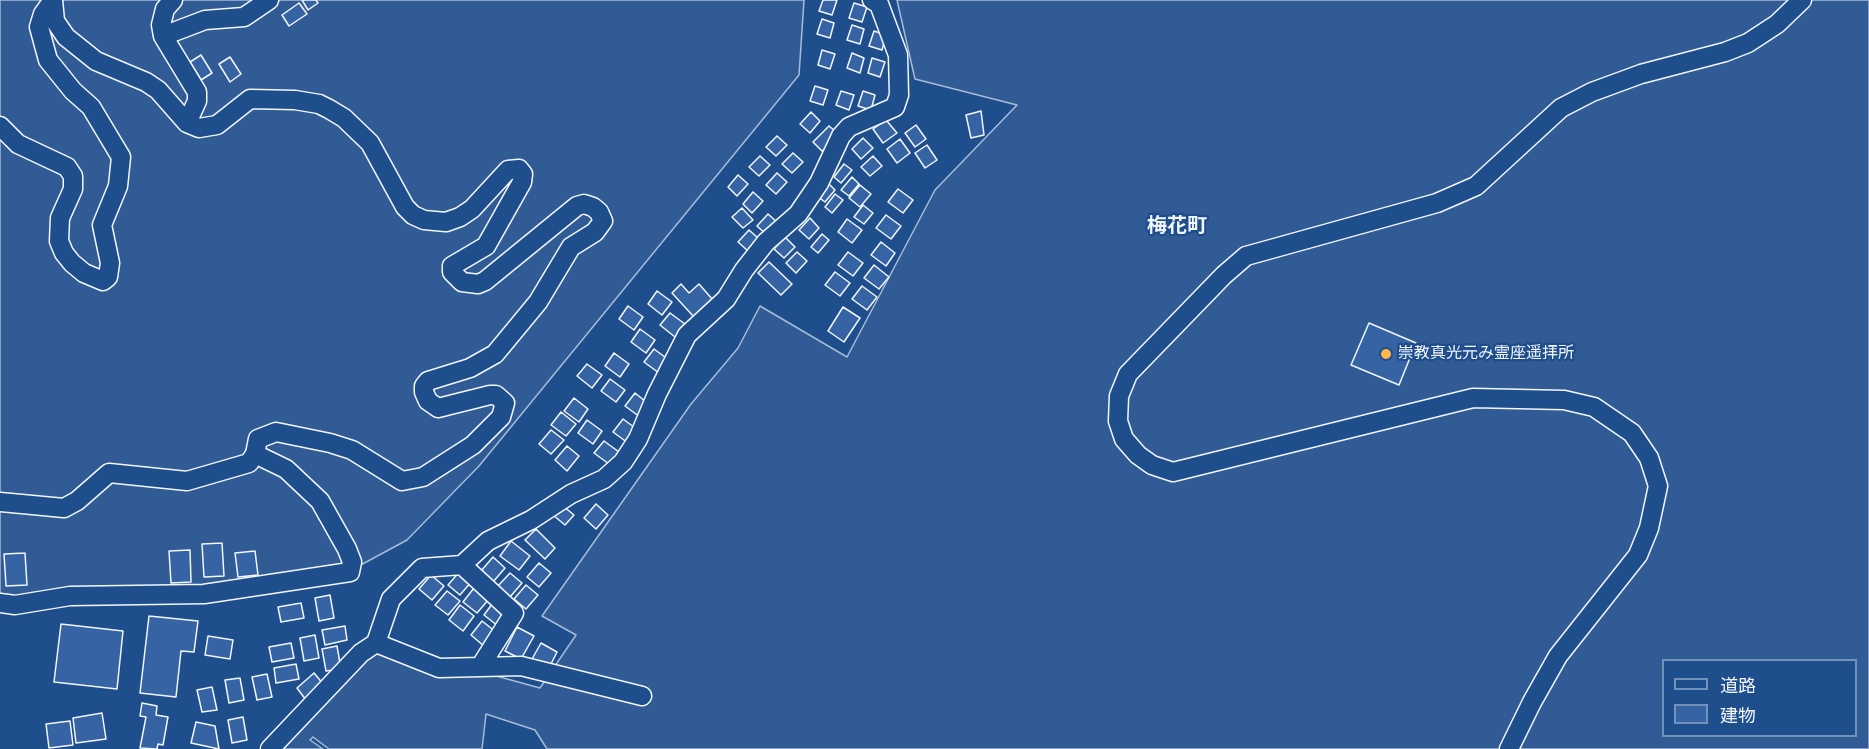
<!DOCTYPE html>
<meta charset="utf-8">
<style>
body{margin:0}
#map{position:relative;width:1869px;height:749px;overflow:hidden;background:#1f4e8c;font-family:Helvetica,"Noto Sans JP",sans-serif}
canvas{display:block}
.legend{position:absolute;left:1662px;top:659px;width:195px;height:78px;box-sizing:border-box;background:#1f4e8c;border:2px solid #7391ba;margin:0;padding:8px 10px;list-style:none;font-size:18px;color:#f2f6ff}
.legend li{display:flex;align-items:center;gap:12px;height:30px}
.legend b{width:30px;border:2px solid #7391ba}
</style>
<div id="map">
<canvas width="1869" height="749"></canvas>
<ul class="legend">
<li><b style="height:8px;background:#1f4e8c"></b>道路</li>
<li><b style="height:16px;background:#3563a3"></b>建物</li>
</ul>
</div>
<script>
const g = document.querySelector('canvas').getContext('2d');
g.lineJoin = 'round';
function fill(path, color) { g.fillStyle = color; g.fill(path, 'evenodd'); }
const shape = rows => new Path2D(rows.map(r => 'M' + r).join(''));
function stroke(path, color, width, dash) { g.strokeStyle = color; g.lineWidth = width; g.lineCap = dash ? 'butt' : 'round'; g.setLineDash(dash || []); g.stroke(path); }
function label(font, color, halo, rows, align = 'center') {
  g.font = font + ' Helvetica,"Noto Sans JP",sans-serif'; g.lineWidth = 4.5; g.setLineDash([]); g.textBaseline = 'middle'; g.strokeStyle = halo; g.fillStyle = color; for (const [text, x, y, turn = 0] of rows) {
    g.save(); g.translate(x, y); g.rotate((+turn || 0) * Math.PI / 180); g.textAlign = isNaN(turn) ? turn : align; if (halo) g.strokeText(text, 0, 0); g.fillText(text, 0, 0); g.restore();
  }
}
const built = shape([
 [0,0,804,0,799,75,479,466,407,540,346,573,256,588,0,602,0,0],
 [897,0,1869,0,1869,749,547,749,535,730,486,714,482,749,329,749,313,737,310,740,323,749,283,749,313,694,376,643,540,688,576,635,542,616,691,404,738,348,760,306,847,357,935,190,1017,105,915,79,897,0],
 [1664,660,1856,660,1856,736,1664,736,1664,660]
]);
const building = shape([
 [302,0,316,0,318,3,308,10,302,0],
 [823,0,837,0,832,15,819,11,823,0],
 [299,3,307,14,289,26,282,15,299,3],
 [854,3,867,7,862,22,849,18,854,3],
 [822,19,834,23,830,38,817,34,822,19],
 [852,25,864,29,860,44,847,40,852,25],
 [874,31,886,35,882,50,869,46,874,31],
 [822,50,835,54,830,69,818,65,822,50],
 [852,53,864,58,860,73,847,68,852,53],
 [201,55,212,73,201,80,190,62,201,55],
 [230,57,241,74,230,82,219,64,230,57],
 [872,58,885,62,880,77,868,73,872,58],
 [815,86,828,90,823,105,810,101,815,86],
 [841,91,854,95,849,110,836,105,841,91],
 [863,91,875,95,871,110,858,106,863,91],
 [981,111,984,135,971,138,966,115,981,111],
 [811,112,820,121,810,133,800,124,811,112],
 [886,120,897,133,883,143,873,129,886,120],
 [916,125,926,139,915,147,905,133,916,125],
 [829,126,841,136,822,151,813,142,829,126],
 [777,136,787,145,776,156,766,147,777,136],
 [863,138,873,148,861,159,852,149,863,138],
 [900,139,910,153,897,163,887,149,900,139],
 [927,145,937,160,925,168,915,153,927,145],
 [793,153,803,162,792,173,782,164,793,153],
 [760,156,770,165,759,176,749,167,760,156],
 [873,156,882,166,870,176,861,167,873,156],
 [844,164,852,170,841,183,834,177,844,164],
 [777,173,787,182,776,194,766,185,777,173],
 [738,175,748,184,737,196,728,187,738,175],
 [852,177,859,184,849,196,841,190,852,177],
 [828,183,835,190,825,202,817,196,828,183],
 [860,185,871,194,860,207,849,198,860,185],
 [898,189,913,200,903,213,888,202,898,189],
 [753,192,763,201,752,213,743,204,753,192],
 [835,194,843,200,832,213,825,207,835,194],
 [863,205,873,213,864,224,854,217,863,205],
 [742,208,753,220,743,228,732,217,742,208],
 [768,214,778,223,767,235,757,226,768,214],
 [886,215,901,226,891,239,876,228,886,215],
 [810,218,819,228,809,239,799,230,810,218],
 [847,219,862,230,852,243,838,232,847,219],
 [749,230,759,239,748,251,738,242,749,230],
 [822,234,829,240,818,253,811,247,822,234],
 [785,237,795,247,784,258,774,249,785,237],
 [881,242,895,253,886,266,871,255,881,242],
 [797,252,807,261,796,273,786,263,797,252],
 [848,252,863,263,853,276,838,265,848,252],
 [769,262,792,284,781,295,758,273,769,262],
 [874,265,889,277,879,289,864,278,874,265],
 [835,272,850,283,840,296,825,285,835,272],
 [681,284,689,293,699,284,713,300,694,317,672,293,681,284],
 [862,286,877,297,867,310,852,299,862,286],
 [657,291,672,302,662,315,648,304,657,291],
 [628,306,643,317,634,330,619,319,628,306],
 [843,307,860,318,844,342,828,331,843,307],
 [670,313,685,324,675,337,660,325,670,313],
 [1369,323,1416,343,1399,385,1351,365,1369,323],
 [640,329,655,340,646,353,631,342,640,329],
 [654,349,669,360,659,373,644,362,654,349],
 [614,353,629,364,620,377,605,366,614,353],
 [587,364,602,375,592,388,577,376,587,364],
 [610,379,625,390,616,402,601,391,610,379],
 [635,393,650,405,640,417,625,406,635,393],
 [574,398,588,409,579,422,564,411,574,398],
 [561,412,576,424,566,436,551,425,561,412],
 [623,419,638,430,628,443,613,432,623,419],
 [587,420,602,431,593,444,578,433,587,420],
 [551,430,564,440,551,454,539,444,551,430],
 [604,441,619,452,609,464,594,453,604,441],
 [567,446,579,456,567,471,555,460,567,446],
 [596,504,608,515,596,529,584,518,596,504],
 [562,505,574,515,565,525,553,515,562,505],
 [536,529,555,548,545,559,525,540,536,529],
 [511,541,530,556,519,570,500,556,511,541],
 [222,543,224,576,204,577,202,544,222,543],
 [190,550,191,582,171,583,169,551,190,550],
 [255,551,258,575,238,577,235,553,255,551],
 [25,553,27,585,6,586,4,554,25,553],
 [493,557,505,568,493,582,481,571,493,557],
 [539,563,551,573,539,587,527,577,539,563],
 [460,571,472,581,460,595,448,585,460,571],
 [510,573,522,583,510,597,497,587,510,573],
 [431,575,444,586,432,600,419,589,431,575],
 [526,585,538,595,526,609,514,599,526,585],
 [474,588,489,599,477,613,463,602,474,588],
 [447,591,460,601,448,615,435,605,447,591],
 [330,595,334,618,319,621,315,598,330,595],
 [495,600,509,612,498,626,484,615,495,600],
 [301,603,304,618,281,622,278,607,301,603],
 [460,605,474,616,463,631,449,620,460,605],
 [149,616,198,621,194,652,181,651,176,697,140,693,149,616],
 [482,621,496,632,485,647,471,635,482,621],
 [61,624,123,631,117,689,54,682,61,624],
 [345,626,347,640,325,645,322,630,345,626],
 [517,627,534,636,521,659,505,651,517,627],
 [315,635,319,658,304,661,300,638,315,635],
 [208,636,233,640,230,659,205,655,208,636],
 [291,643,294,658,272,662,269,647,291,643],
 [541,643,557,652,549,668,532,659,541,643],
 [337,646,341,669,326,671,322,649,337,646],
 [296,664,299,679,276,683,274,668,296,664],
 [314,673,324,685,306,700,297,688,314,673],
 [267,674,272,697,257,700,252,677,267,674],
 [240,678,244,700,229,703,225,680,240,678],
 [212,687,217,710,202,712,197,690,212,687],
 [142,703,157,706,156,715,168,717,163,745,158,744,157,749,140,748,146,717,140,716,142,703],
 [102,713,106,739,76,743,73,718,102,713],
 [243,717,247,740,232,743,228,720,243,717],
 [70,721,73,745,49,748,46,724,70,721],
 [196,722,215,726,219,749,191,743,196,722]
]);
const minor = shape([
 [173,0,165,9,161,25,163,36,197,92,197,101,187,123],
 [163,36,205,20,244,17,269,0],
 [0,126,18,144,67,167,73,176,73,189,60,218,59,241,64,253,72,263,84,273,103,281,108,277,110,263,102,225,118,186,121,157,91,107,73,91,48,60,39,27,43,14,53,0],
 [0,502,64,508,77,501,109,473,187,481,249,463,255,454],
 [462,565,514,613,480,667],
 [0,603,15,605,70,596,204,594,350,572,352,562,347,549,320,501,286,469,255,454,258,439,276,432,330,443,352,450,402,481,423,477,473,445,501,417,505,403,496,395,490,395,438,408,428,401,424,392,424,386,428,381,470,368,495,354,538,302,571,247,595,232,603,221,599,212,593,207,584,204,577,206,485,281,478,284,462,282,452,272,452,266,486,246,522,182,523,174,519,169,508,170,472,209,460,217,446,222,424,220,413,215,405,207,370,143,344,118,329,109,319,104,295,100,250,99,217,125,199,128,187,123,158,90,146,82,96,61,66,37,55,21,53,0],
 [376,643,439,668,521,666,642,696],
 [270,749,361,653,376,643,391,599,422,568,462,565,488,541,531,520,571,494,604,479,623,462,638,439,657,394,687,335,726,299,744,270,766,242,798,214,819,183,841,136,849,127,895,107,899,95,898,55,879,4,872,0],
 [1509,749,1532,702,1558,656,1638,555,1649,528,1658,486,1649,458,1632,433,1594,407,1564,400,1473,398,1173,472,1152,465,1138,455,1124,439,1118,421,1119,396,1128,374,1224,275,1246,256,1437,203,1476,186,1561,108,1592,92,1641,74,1725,52,1748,43,1777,24,1802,0]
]);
const markers = [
 [1386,354,6,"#ffb74d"]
];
const poiNames = [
 ["崇教真光元み霊座遥拝所",1398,354]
];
const quarterNames = [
 ["梅花町",1177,226]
];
fill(built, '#305b95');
stroke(built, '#a8bbd7', 1.5);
fill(building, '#3563a3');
stroke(building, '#f2f6ff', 1.5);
stroke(minor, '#f2f6ff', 21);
stroke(minor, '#1f4e8c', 18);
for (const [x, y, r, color] of markers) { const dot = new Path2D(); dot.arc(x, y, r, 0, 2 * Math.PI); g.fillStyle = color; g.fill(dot); stroke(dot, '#1f4e8c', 2); }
label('16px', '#f2f6ff', '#1f4e8c', poiNames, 'left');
label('bold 20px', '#f2f6ff', '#1f4e8c', quarterNames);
</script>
